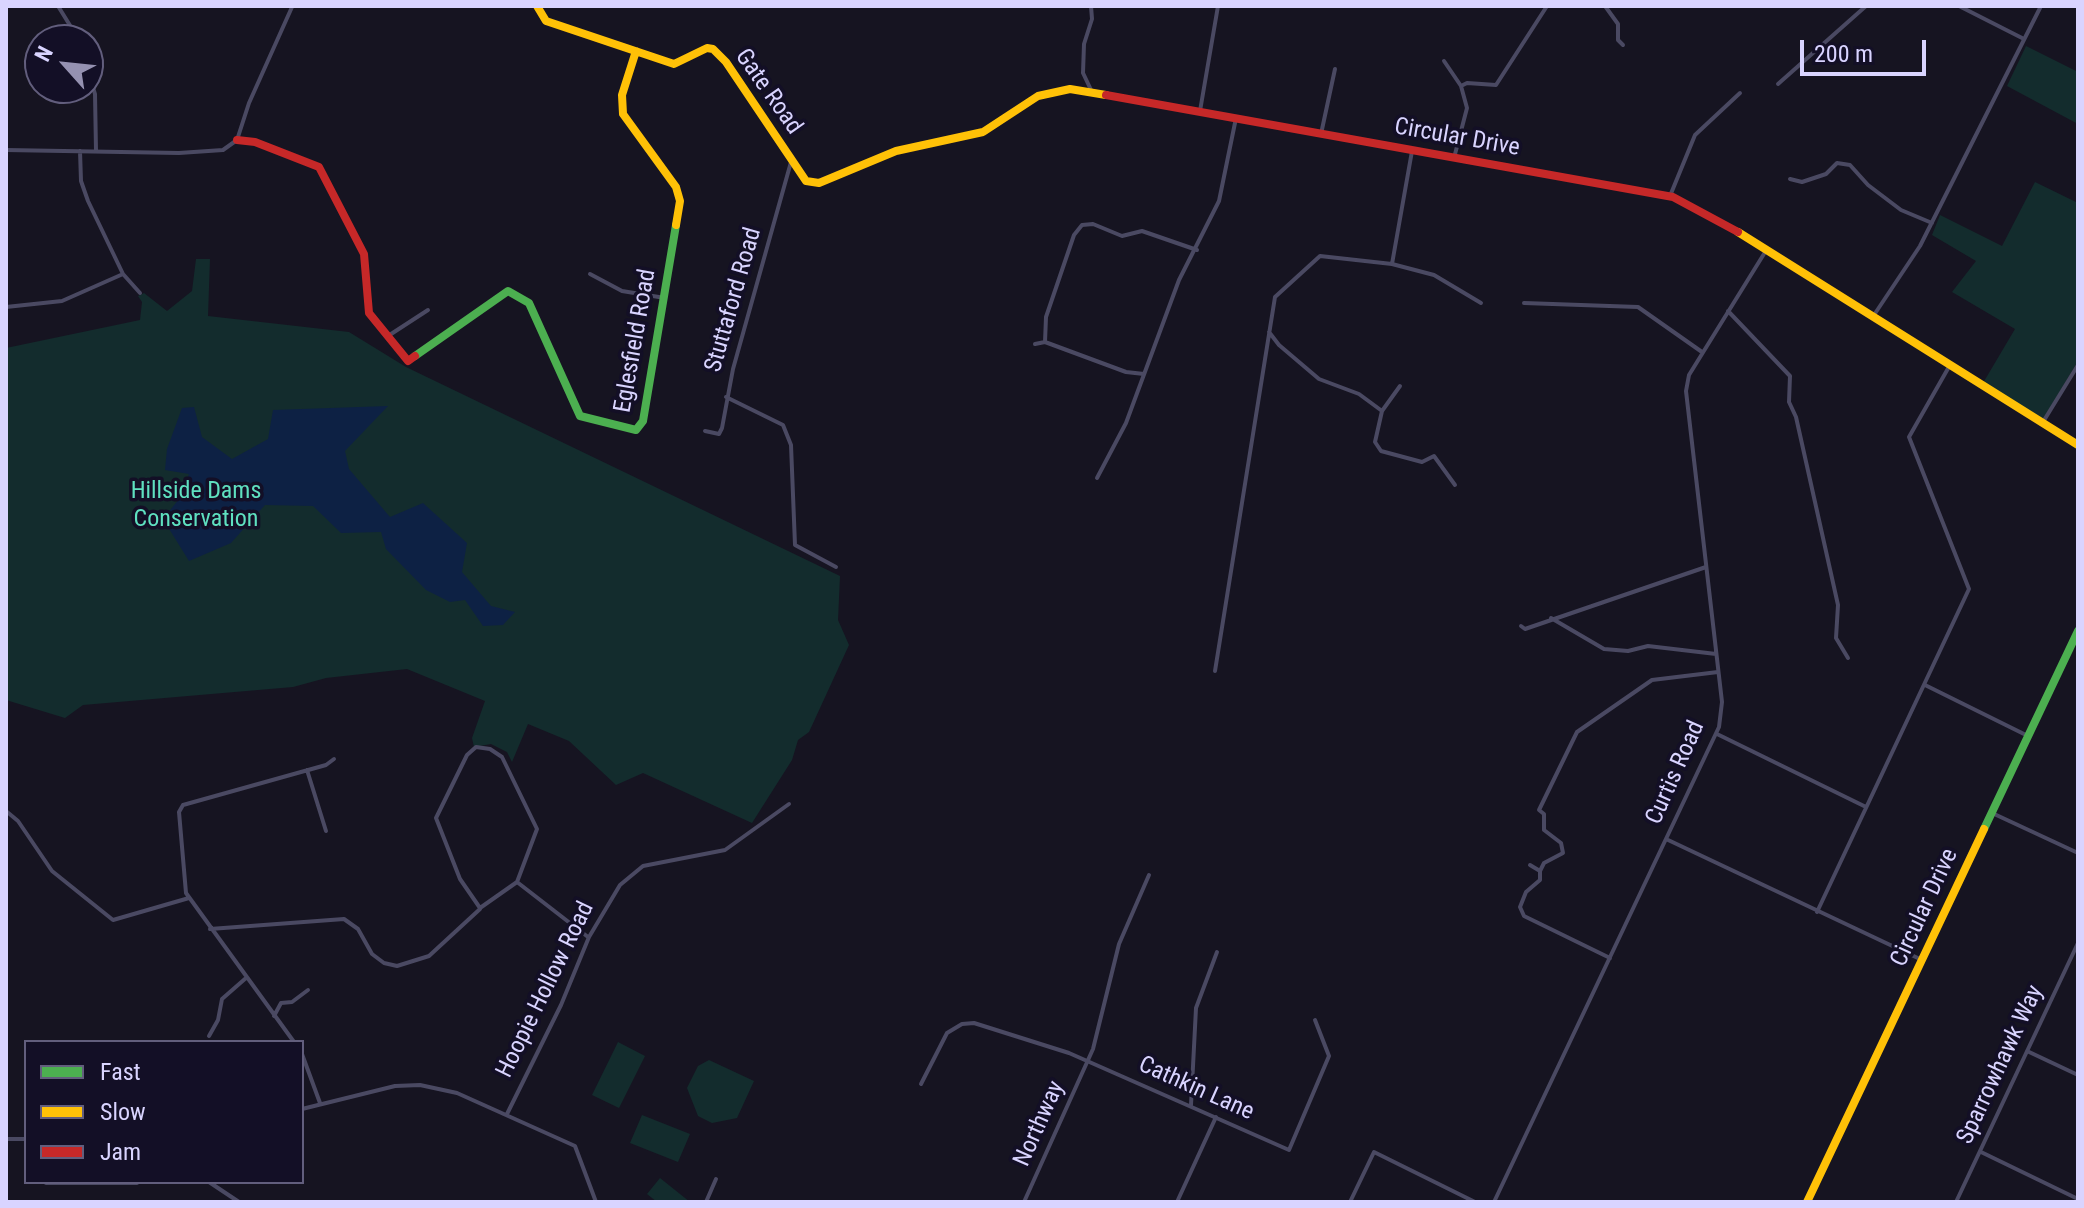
<!DOCTYPE html>
<style>
body{margin:0}
#map{position:relative;width:2084px;height:1208px;overflow:hidden;background:#161421;font-family:"Roboto Condensed",sans-serif}
canvas{display:block}
.frame{position:absolute;inset:0;border:8px solid #d9d4ff;pointer-events:none}
.legend{position:absolute;left:24px;top:1040px;width:280px;height:144px;box-sizing:border-box;background:#130f26;border:2px solid #625e7d;margin:0;padding:10px 14px;list-style:none;font-size:24px;color:#d9d4ff}
.legend li{display:flex;align-items:center;gap:16px;height:40px}
.legend b{width:40px;border:2px solid #625e7d}
.north{position:absolute;left:24px;top:24px;width:80px;height:80px;box-sizing:border-box;background:#130f26;border:2px solid #625e7d;border-radius:50%;rotate:297deg;font-size:22px;font-weight:700;line-height:32px;text-align:center;color:#d9d4ff}
.north::after{content:'';display:block;margin:auto;width:28px;height:36px;background:#9591b1;clip-path:polygon(50% 0,100% 100%,50% 72%,0 100%)}
.scale{position:absolute;left:1800px;top:40px;width:126px;height:36px;box-sizing:border-box;border:4px solid #d9d4ff;border-top:0;padding-left:10px;font-size:24px;line-height:28px;white-space:nowrap;color:#d9d4ff;-webkit-text-stroke:6px #130f26;paint-order:stroke}
</style>
<div id="map">
<canvas width="2084" height="1208"></canvas>
<div class="frame"></div>
<ul class="legend">
<li><b style="height:10px;background:#4caf50"></b>Fast</li>
<li><b style="height:10px;background:#ffc107"></b>Slow</li>
<li><b style="height:10px;background:#c62828"></b>Jam</li>
</ul>
<div class="north">N</div>
<div class="scale">200 m</div>
</div>
<script>
const g = document.querySelector('canvas').getContext('2d');
g.lineJoin = 'round';
function fill(path, color) { g.fillStyle = color; g.fill(path, 'evenodd'); }
const shape = rows => new Path2D(rows.map(r => 'M' + r).join(''));
function stroke(path, color, width, dash) { g.strokeStyle = color; g.lineWidth = width; g.lineCap = dash ? 'butt' : 'round'; g.setLineDash(dash || []); g.stroke(path); }
function label(font, color, halo, rows, align = 'center') {
  g.font = font + ' "Roboto Condensed",sans-serif'; g.lineWidth = 7; g.setLineDash([]); g.textBaseline = 'middle'; g.strokeStyle = halo; g.fillStyle = color; for (const [text, x, y, turn = 0] of rows) {
    g.save(); g.translate(x, y); g.rotate((+turn || 0) * Math.PI / 180); g.textAlign = isNaN(turn) ? turn : align; if (halo) g.strokeText(text, 0, 0); g.fillText(text, 0, 0); g.restore();
  }
}
const green = shape([
 [2026,46,2078,72,2078,124,2007,86],
 [2035,182,2078,203,2078,361,2044,418,2038,419,1983,383,2015,329,1952,292,1976,261,1932,235,1940,215,2002,246],
 [196,259,210,259,208,316,349,332,406,367,840,576,838,620,849,645,809,732,798,740,792,760,752,823,643,773,616,785,569,741,528,724,512,762,507,752,491,744,474,747,472,738,485,701,407,669,326,678,293,687,83,705,65,718,6,700,6,348,140,320,142,302,138,296,144,293,167,311,192,291],
 [618,1042,645,1056,619,1108,592,1095],
 [709,1060,754,1081,737,1118,712,1123,698,1116,687,1088,698,1066],
 [642,1115,690,1134,678,1162,630,1143],
 [660,1178,690,1202,657,1202,647,1194]
]);
const water = shape([
 [388,406,345,451,349,469,390,517,423,503,467,543,462,572,491,606,515,612,503,625,483,626,465,600,450,602,426,590,386,549,381,532,341,533,313,506,265,505,231,543,189,561,163,519,179,499,189,474,165,470,167,449,182,408,194,407,202,437,232,459,268,439,273,410]
]);
const street = shape([
 [58,6,79,40],
 [1091,6,1092,19,1084,44,1083,73,1092,92],
 [1605,6,1618,24,1618,40,1623,45],
 [1959,6,2024,39],
 [1444,61,1461,86,1467,108,1454,158],
 [88,71,95,94,96,151],
 [1778,84,1866,6],
 [1461,86,1467,83,1496,85,1547,6],
 [1200,111,1218,6],
 [1321,134,1335,69],
 [6,150,179,153,223,150,237,140,249,103,292,7],
 [80,151,81,181,88,201,123,274,140,293],
 [1790,179,1802,182,1826,174,1837,163,1850,165,1868,185,1901,210,1932,223],
 [1670,196,1695,135,1740,93],
 [1392,264,1412,151],
 [590,274,622,291,665,298],
 [1524,303,1638,307,1702,352],
 [6,307,62,301,123,274],
 [1728,311,1790,376,1789,402,1796,417,1838,605,1836,638,1848,658],
 [1874,315,1920,246,2041,6],
 [1269,332,1279,345,1319,379,1359,394,1382,411,1375,442,1381,451,1422,462,1434,456,1455,485],
 [388,336,428,310],
 [1045,342,1046,317,1074,235,1082,225,1093,224,1122,236,1142,231,1197,250],
 [1035,344,1045,342,1126,372,1144,374],
 [726,397,783,425,791,445,795,545,836,567],
 [1382,411,1400,386],
 [2043,422,2078,365],
 [705,431,719,434,722,428,733,369,791,162],
 [1097,478,1126,423,1179,280,1219,201,1236,118],
 [1551,618,1604,649,1628,651,1648,646,1716,654],
 [1521,626,1525,629,1706,567],
 [1215,671,1275,297,1320,256,1392,264,1434,275,1481,303],
 [1925,685,2028,736],
 [1717,734,1866,807],
 [476,747,490,749,502,757,537,829,517,882,480,908,460,879,436,818,467,755,476,747],
 [307,770,326,831],
 [6,811,18,821,52,871,113,920,189,898],
 [1992,813,2078,853],
 [1666,839,1922,960],
 [1530,865,1540,871,1540,880,1526,892,1520,907,1524,916,1610,958],
 [1540,871,1544,863,1563,853,1561,843,1544,830,1544,814,1539,810,1577,732,1652,680,1718,672],
 [517,882,588,937],
 [1817,912,1969,589,1909,437,1950,365],
 [210,929,344,919,358,929,372,954,384,963,397,966,429,956,480,909],
 [274,1016,281,1003,292,1002,308,990],
 [209,1036,218,1020,222,999,246,978],
 [294,1042,186,893,179,812,183,805,326,765,334,759],
 [2027,1051,2078,1075],
 [302,1054,320,1103],
 [921,1084,947,1033,962,1024,974,1023,1069,1053,1289,1150,1329,1056,1315,1020],
 [1191,1105,1196,1008,1217,952],
 [302,1109,395,1086,420,1085,457,1093,575,1146,596,1202],
 [507,1114,561,1005,589,937,620,885,643,866,725,850,789,804],
 [6,1139,26,1139],
 [1981,1152,2078,1199],
 [209,1182,239,1202],
 [46,1183,137,1183],
 [706,1202,716,1179],
 [1024,1202,1093,1049,1119,944,1149,875],
 [1177,1202,1216,1117],
 [1350,1202,1374,1152,1475,1202],
 [1494,1202,1719,727,1722,702,1686,391,1689,375,1767,249],
 [1956,1202,2078,943]
]);
const fast = shape([
 [415,356,508,291,529,303,580,416,636,430,643,421,676,225],
 [1984,829,2078,631]
]);
const slow = shape([
 [537,6,546,21,674,64,707,48,713,49,726,62,806,181,819,183,896,151,983,132,1038,96,1070,89,1106,95],
 [636,51,622,95,623,114,676,187,680,201,676,225],
 [1738,232,2078,445],
 [1807,1202,1984,829]
]);
const jam = shape([
 [1106,95,1673,197,1738,232],
 [237,140,255,142,319,167,364,254,369,313,408,361,415,356]
]);
const streetNames = [
 ["Gate Road",768,92,55],
 ["Circular Drive",1457,138,10],
 ["Stuttaford Road",734,300,-74],
 ["Eglesfield Road",636,341,-80],
 ["Curtis Road",1676,773,-66],
 ["Circular Drive",1925,908,-65],
 ["Hoopie Hollow Road",546,990,-64],
 ["Sparrowhawk Way",2001,1065,-65],
 ["Cathkin Lane",1196,1089,24],
 ["Northway",1040,1124,-66]
];
const parkNames = [
 ["Hillside Dams",196,492],
 ["Conservation",196,520]
];
fill(green, '#132c2d');
fill(water, '#0d2144');
stroke(street, '#4a4962', 4);
stroke(fast, '#4caf50', 8);
stroke(slow, '#ffc107', 8);
stroke(jam, '#c62828', 8);
label('24px', '#d9d4ff', '#130f26', streetNames);
label('24px', '#5fe0c0', '#130f26', parkNames);
</script>
